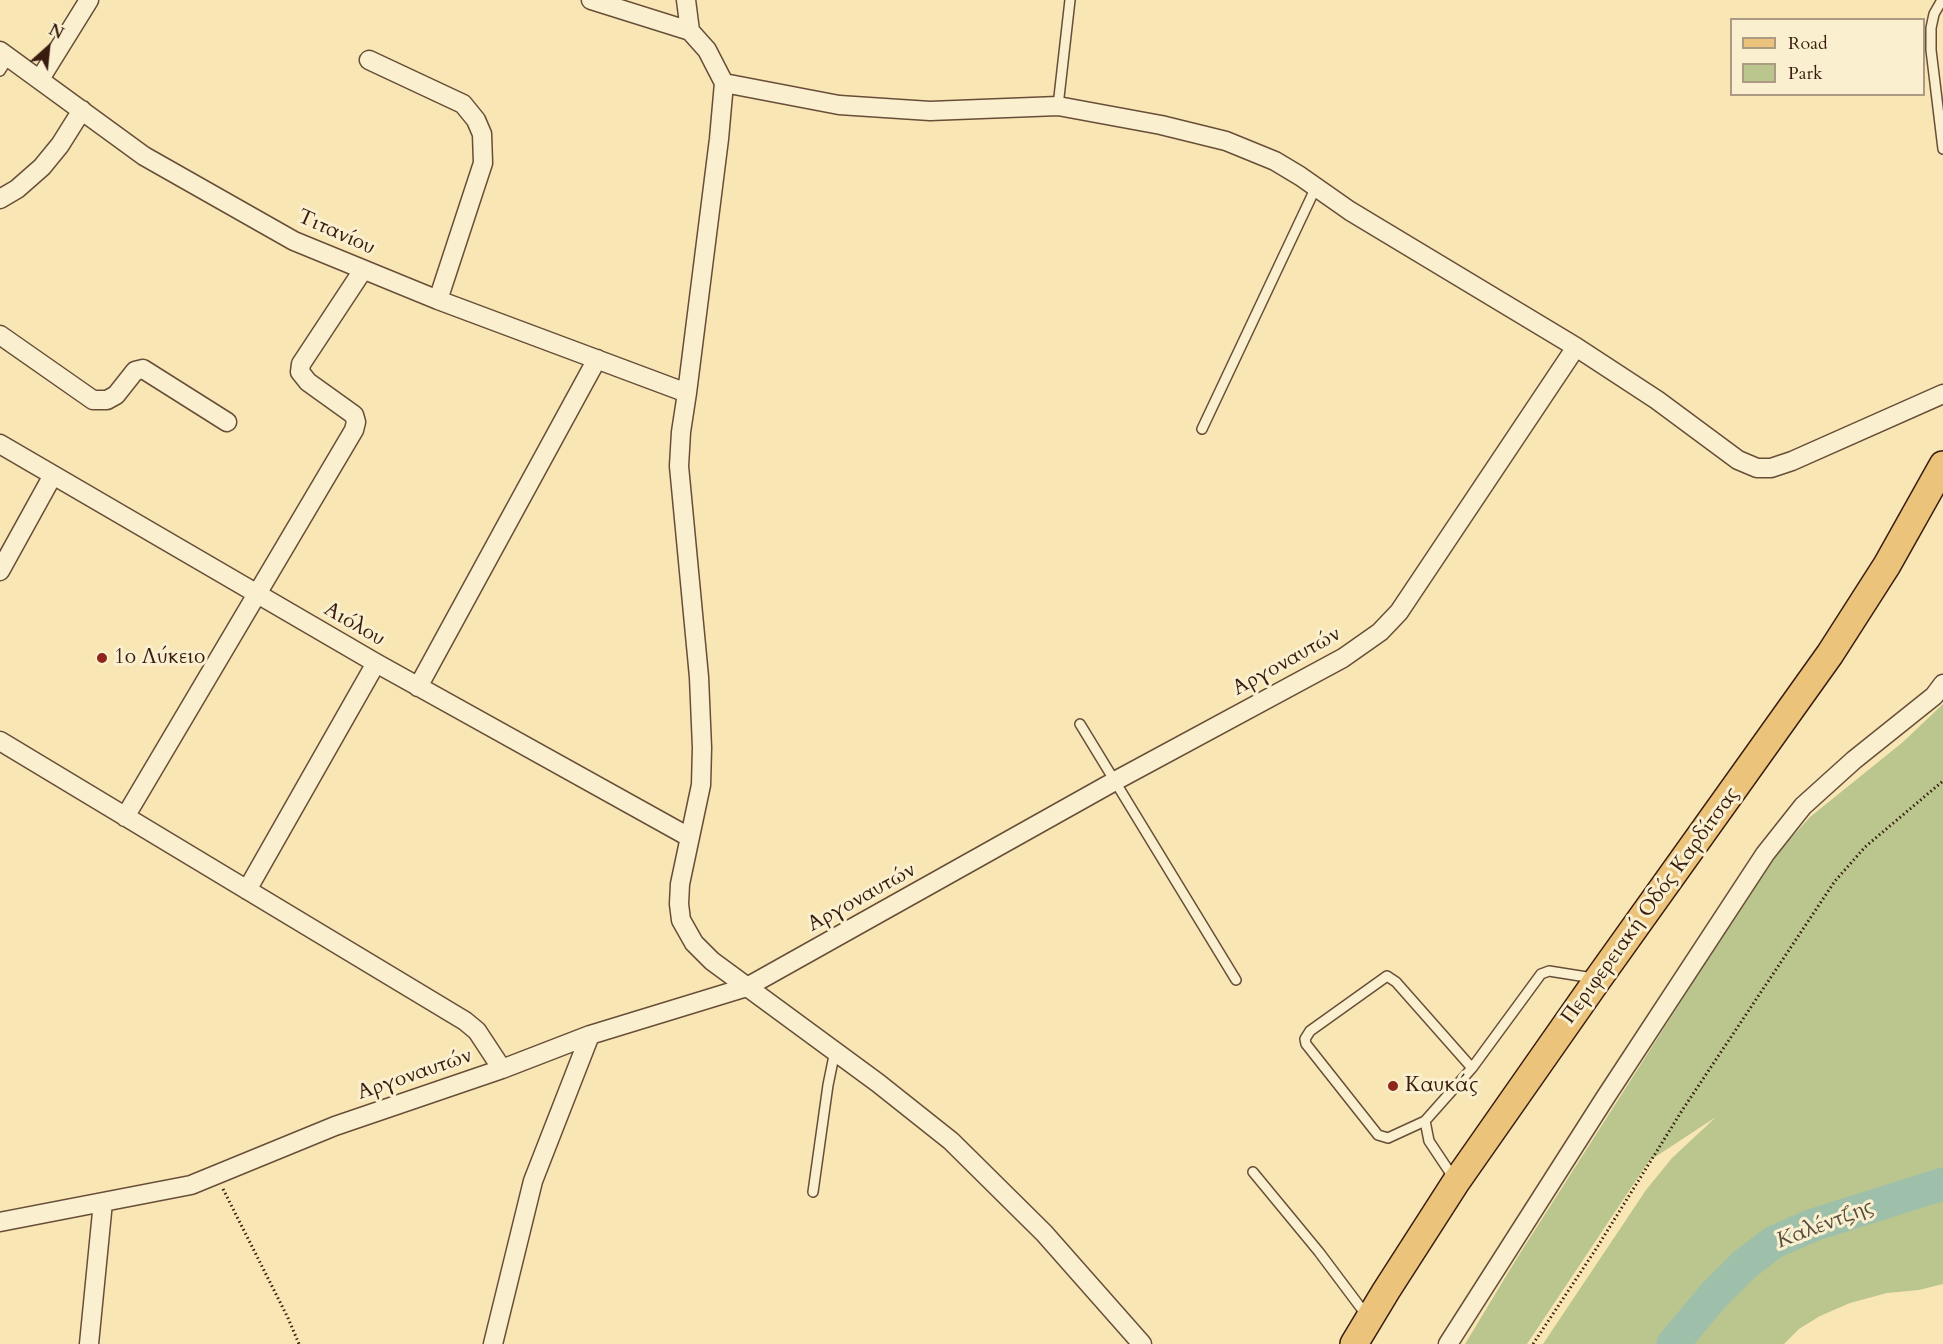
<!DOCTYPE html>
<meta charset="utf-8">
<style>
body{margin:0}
#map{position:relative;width:1943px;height:1344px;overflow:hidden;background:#f8e6b4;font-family:Cardo,serif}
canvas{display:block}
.legend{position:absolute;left:1730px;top:18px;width:195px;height:78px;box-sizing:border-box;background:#faefce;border:2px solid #ac9b82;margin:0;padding:8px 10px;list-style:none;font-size:18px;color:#381c10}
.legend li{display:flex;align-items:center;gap:12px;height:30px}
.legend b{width:30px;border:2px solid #ac9b82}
.north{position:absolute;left:18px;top:18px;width:60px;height:60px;-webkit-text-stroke:4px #faefce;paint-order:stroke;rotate:27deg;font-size:16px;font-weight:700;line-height:24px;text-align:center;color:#381c10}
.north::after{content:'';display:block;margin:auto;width:21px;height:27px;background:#381c10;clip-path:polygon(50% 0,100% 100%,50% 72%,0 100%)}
</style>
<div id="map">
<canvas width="1943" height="1344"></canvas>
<ul class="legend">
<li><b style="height:8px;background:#ecc37a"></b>Road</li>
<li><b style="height:16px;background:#bbc68f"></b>Park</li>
</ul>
<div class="north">N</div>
</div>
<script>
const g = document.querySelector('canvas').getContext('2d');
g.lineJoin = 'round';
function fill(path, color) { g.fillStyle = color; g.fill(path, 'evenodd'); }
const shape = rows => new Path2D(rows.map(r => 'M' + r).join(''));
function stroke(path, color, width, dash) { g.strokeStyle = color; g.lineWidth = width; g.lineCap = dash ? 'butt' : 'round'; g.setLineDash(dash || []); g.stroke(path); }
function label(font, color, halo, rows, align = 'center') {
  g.font = font + ' Cardo,serif'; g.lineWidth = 6; g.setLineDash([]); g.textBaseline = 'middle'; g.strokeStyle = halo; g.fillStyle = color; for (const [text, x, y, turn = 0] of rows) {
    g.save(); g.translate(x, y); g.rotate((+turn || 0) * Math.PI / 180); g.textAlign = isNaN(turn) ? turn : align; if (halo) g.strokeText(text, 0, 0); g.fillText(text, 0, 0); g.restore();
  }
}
const green = shape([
 [1943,704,1943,1284,1919,1290,1887,1293,1850,1303,1820,1316,1799,1329,1784,1344,1543,1344,1646,1190,1672,1158,1716,1117,1649,1161,1527,1344,1465,1344,1517,1258,1772,859,1810,817,1903,742]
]);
const river = shape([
 [1673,1344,1713,1296,1745,1264,1774,1242,1813,1225,1943,1184]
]);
const path = shape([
 [223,1189,288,1318,299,1344],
 [1533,1344,1596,1249,1683,1109,1835,881,1865,847,1943,781]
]);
const lane = shape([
 [1942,0,1934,14,1931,28,1931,50,1943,149],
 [0,71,9,57],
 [1058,106,1070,0],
 [1202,429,1316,187],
 [1080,724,1236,980],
 [1425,1121,1388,1138,1378,1135,1306,1044,1305,1039,1310,1031,1387,976,1396,982,1472,1068],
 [1253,1172,1319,1252,1367,1316],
 [1455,1180,1429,1141,1425,1121,1472,1068,1541,974,1549,971,1593,978],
 [813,1192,828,1085,835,1051]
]);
const street = shape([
 [591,0,690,31,707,50,724,83,719,139,687,393,681,432,679,466,699,677,702,748,701,785,680,884,679,904,681,920,694,943,712,961,878,1083,951,1141,1044,1233,1142,1344],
 [686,0,690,31],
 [0,51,144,156,294,241,438,300,687,393],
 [369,60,463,104,476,120,482,134,483,163,438,300],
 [40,79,89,0],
 [724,83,839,105,930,111,1058,106,1161,125,1226,141,1275,161,1300,176,1350,211,1576,347,1657,400,1738,460,1757,468,1771,468,1792,461,1943,394],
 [0,199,17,189,42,167,60,145,82,110],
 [0,335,93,400,107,400,116,395,135,371,143,369,227,422],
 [0,444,376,663,689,837],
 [0,571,53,475],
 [418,687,597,359],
 [0,741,465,1021,477,1031,502,1069],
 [125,817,354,430,356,422,354,415,308,382,300,372,301,364,363,270],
 [247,890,376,663],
 [0,1222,191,1185,335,1126,502,1069,590,1035,747,987,1115,781,1343,658,1380,632,1399,612,1576,347],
 [89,1344,103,1202],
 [493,1344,533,1181,590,1035],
 [1448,1344,1605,1098,1765,854,1803,806,1854,760,1934,696,1943,684]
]);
const primary = shape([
 [1354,1344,1386,1291,1456,1182,1598,979,1830,654,1887,565,1943,465]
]);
const markers = [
 [102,658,6,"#8f2418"],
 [1393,1086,6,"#8f2418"]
];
const streetNames = [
 ["Τιτανίου",336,233,24],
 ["Αιόλου",354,625,30],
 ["Αργοναυτών",1287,662,-29],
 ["Αργοναυτών",862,898,-29],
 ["Περιφερειακή Οδός Καρδίτσας",1651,906,-54],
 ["Αργοναυτών",415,1075,-19]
];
const poiNames = [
 ["1ο Λύκειο",114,658],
 ["Καυκάς",1405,1086]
];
const waterNames = [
 ["Καλέντζης",1825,1225,-21]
];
fill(green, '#bbc68f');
stroke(river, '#9ec0aa', 33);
stroke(lane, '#684e39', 12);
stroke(street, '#684e39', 21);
stroke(primary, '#381c10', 30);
stroke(path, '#381c10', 3, [1.5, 3]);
stroke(lane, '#faefce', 9);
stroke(street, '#faefce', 18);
stroke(primary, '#ecc37a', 27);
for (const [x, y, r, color] of markers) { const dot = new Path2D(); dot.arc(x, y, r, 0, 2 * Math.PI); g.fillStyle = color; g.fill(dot); stroke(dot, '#faefce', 2); }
label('21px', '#381c10', '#faefce', streetNames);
label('21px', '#381c10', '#faefce', poiNames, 'left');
label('italic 22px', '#574d3e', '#faefce', waterNames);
</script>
